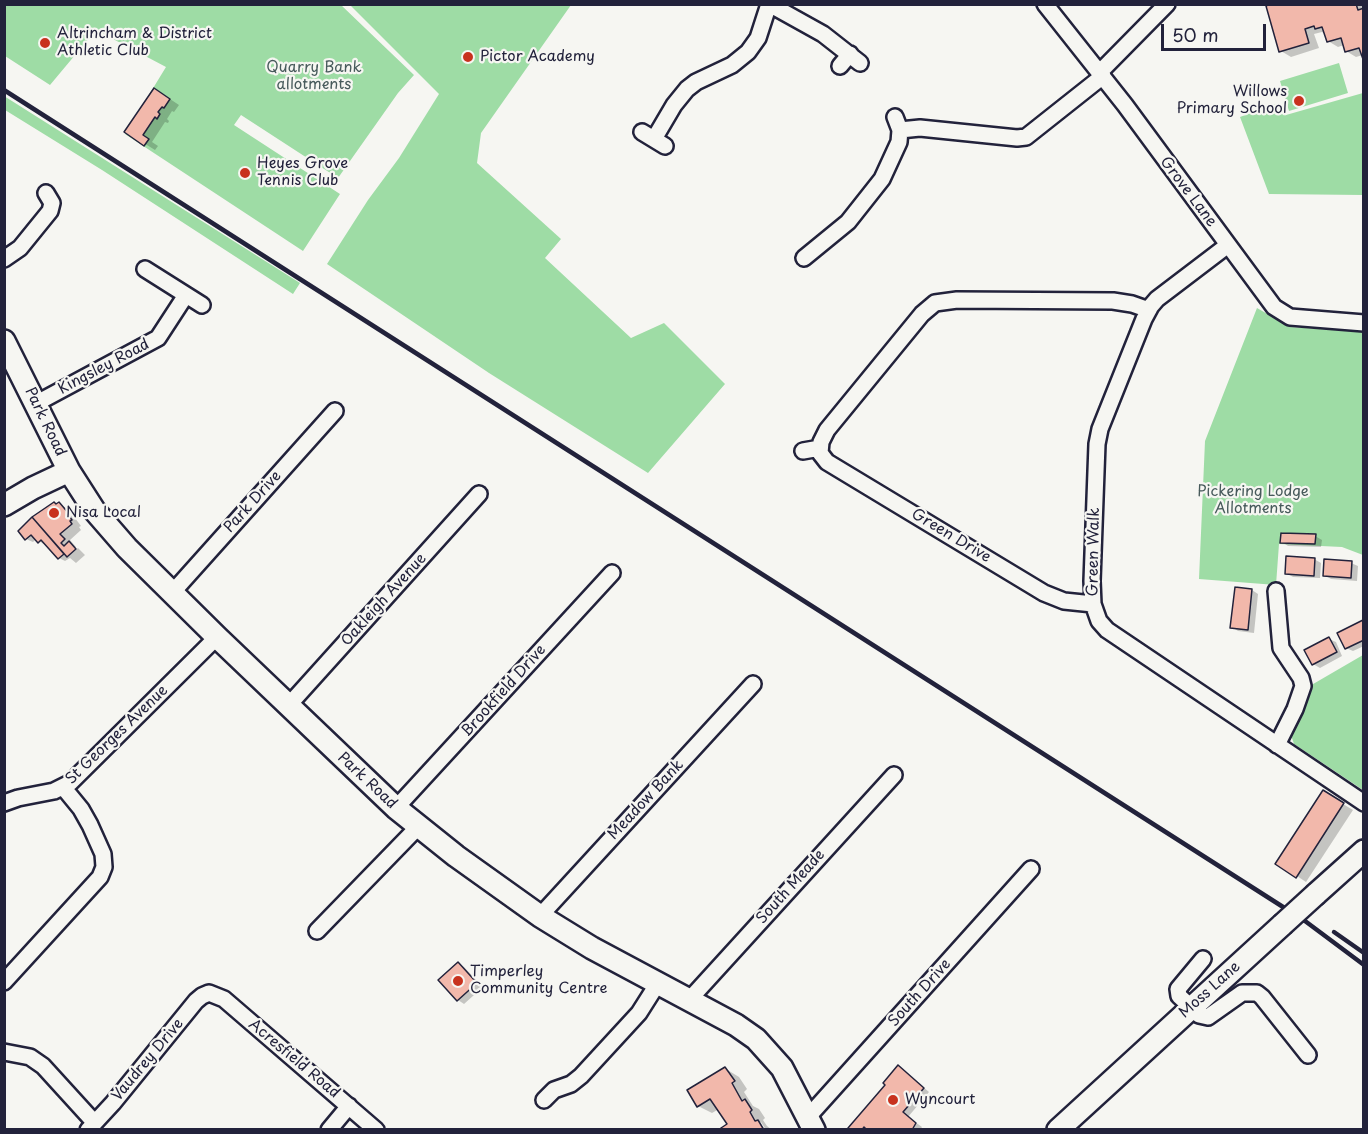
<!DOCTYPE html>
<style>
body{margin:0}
#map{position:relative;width:1368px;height:1134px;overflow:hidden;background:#f6f6f2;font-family:"Playpen Sans",sans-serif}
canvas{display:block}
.frame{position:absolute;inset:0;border:6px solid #22223b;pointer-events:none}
.scale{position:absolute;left:1161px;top:24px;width:105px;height:27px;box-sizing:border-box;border:3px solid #22223b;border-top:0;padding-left:8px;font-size:18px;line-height:21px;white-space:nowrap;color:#22223b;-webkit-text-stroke:4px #f6f6f2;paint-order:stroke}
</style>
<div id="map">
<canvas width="1368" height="1134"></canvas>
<div class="frame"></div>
<div class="scale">50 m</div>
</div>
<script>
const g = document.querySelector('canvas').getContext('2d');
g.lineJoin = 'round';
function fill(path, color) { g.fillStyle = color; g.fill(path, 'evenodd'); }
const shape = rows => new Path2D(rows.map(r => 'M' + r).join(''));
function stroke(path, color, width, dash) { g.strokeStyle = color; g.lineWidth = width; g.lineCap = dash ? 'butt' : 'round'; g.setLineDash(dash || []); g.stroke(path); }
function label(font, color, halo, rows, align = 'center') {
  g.font = font + ' "Playpen Sans",sans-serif'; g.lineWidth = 4.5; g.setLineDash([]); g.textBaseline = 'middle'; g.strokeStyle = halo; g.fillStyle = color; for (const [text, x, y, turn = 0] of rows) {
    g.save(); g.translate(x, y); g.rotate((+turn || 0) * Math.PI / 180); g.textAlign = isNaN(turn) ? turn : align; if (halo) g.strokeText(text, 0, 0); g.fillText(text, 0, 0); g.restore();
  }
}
const green = shape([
 [4,5,341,5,414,75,398,93,338,178,241,115,234,125,340,194,303,251,125,134,166,67,96,30,50,85,5,56],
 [350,5,571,5,481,133,477,163,561,239,545,258,631,338,664,323,725,384,648,473,489,373,327,264,368,200,399,158,439,94],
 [1339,63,1348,93,1289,111,1280,81],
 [1363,93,1363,195,1269,194,1240,117,1274,104,1286,115],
 [4,96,300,283,293,294,102,170,5,110],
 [1257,308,1290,327,1363,332,1363,555,1342,547,1279,544,1276,585,1199,579,1205,441],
 [1363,655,1363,790,1294,744,1291,735,1304,704,1308,687]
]);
const shadow = shape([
 [1272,4,1364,4,1364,57,1363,55,1356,57,1346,51,1344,45,1338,47,1328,41,1325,34,1322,32,1314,34,1319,48,1291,57,1281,51],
 [164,95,179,105,174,112,172,111,167,119,169,121,168,123,165,122,152,142,158,146,155,150,126,132],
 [59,504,69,510,81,526,79,527,81,530,70,540,76,547,68,553,68,557,78,548,85,555,76,563,70,558,65,561,59,558,47,544,45,545,36,539,33,542,26,539,33,519,44,510],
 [1315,536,1322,540,1321,547,1288,546,1282,542],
 [1314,559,1321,563,1320,578,1293,577,1286,573],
 [1351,563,1358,566,1357,581,1331,579,1324,575],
 [1252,590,1258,594,1254,633,1238,631,1232,627],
 [1363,622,1364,646,1353,651,1346,648],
 [1329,639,1336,642,1342,656,1320,668,1313,664],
 [1333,798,1353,810,1306,882,1297,876],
 [458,963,464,967,483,987,464,1004,458,1000,440,980],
 [899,1067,929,1092,908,1117,922,1127,920,1130,852,1130],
 [726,1069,739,1077,747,1089,744,1092,753,1106,759,1109,765,1118,763,1120,767,1126,772,1130,766,1130,761,1122,729,1125,719,1109,712,1113,698,1106]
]);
const building = shape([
 [1270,4,1356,4,1358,10,1364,8,1364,62,1359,48,1345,52,1341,38,1327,42,1322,27,1315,29,1314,26,1305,29,1309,43,1279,52,1266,6,1270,4],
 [154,88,170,99,164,108,162,107,158,112,160,114,157,119,155,117,143,135,149,139,144,146,124,132,154,88],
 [54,502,56,504,59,502,70,515,69,516,72,520,70,521,72,524,60,534,65,539,61,543,64,546,69,541,76,549,67,557,32,517,54,502],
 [32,517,64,554,58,559,41,540,38,543,31,535,25,540,18,531,32,517],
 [1281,533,1316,534,1315,544,1280,543,1281,533],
 [1286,556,1315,558,1314,576,1285,574,1286,556],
 [1324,559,1352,561,1351,578,1323,576,1324,559],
 [1235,587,1252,589,1248,630,1230,628,1235,587],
 [1363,620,1364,640,1345,649,1337,633,1363,620],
 [1329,637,1337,652,1312,665,1304,650,1329,637],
 [1323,790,1344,803,1296,878,1275,864,1323,790],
 [458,962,477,983,457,1001,438,980,458,962],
 [898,1065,924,1088,903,1112,916,1123,912,1130,867,1130,864,1127,862,1130,850,1130,848,1128,885,1085,883,1083,898,1065],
 [725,1067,735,1081,732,1083,742,1101,745,1099,752,1110,750,1112,755,1121,758,1120,764,1130,718,1130,727,1124,710,1099,697,1107,687,1090,725,1067]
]);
const street = shape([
 [1045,4,1125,105,1274,307,1290,317,1364,323],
 [840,66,850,54],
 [1100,72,1167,4],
 [900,130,920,128,1017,138,1026,137,1103,76],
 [642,132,665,146],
 [654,139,674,105,687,89,696,82,732,65,748,52,758,38,769,4,823,34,860,63],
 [1228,245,1157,299,1151,306,1144,319,1100,429,1097,444,1092,581,1093,604,1099,621,1107,630,1364,803],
 [804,258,848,222,882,179,899,142,900,130,895,117],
 [4,259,20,248,50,211,52,203,46,193],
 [145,269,202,305],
 [35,404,158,338,186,295],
 [803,451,820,448],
 [1276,591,1281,648,1301,678,1303,686,1295,709,1277,745],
 [172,593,335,411],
 [1093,604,1064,601,1044,593,827,462,820,453,821,442,827,430,922,314,935,303,957,300,1113,301,1132,304,1149,310],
 [288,706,479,494],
 [4,803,18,798,54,791,70,783,217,637],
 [396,808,612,573],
 [540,916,753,684],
 [317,931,418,827],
 [1203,959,1178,989,1179,996,1191,1007,1199,1015,1208,1017,1242,993,1257,993,1262,997,1308,1055],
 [4,982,100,877,104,867,103,854,90,825,81,809,63,787],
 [689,1000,894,775],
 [4,1052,30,1057,43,1066,94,1122],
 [544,1100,554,1090,571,1084,581,1076,639,1013,658,983],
 [808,1117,1031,869],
 [88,1130,113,1103,196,1001,202,996,209,993,224,999,376,1130],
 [329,1130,349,1106]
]);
const secondary = shape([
 [4,341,69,471,94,510,127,548,217,637,396,808,456,856,540,916,592,948,736,1025,756,1039,782,1068,814,1130],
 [4,505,33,488,69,471],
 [1316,894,1364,851],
 [1058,1130,1282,925]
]);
const rail = shape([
 [4,90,1305,921,1364,965],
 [1334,932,1364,953]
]);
const secondaryBridge = shape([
 [1282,925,1316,894]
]);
const markers = [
 [45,43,6,"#c8321e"],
 [468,57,6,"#c8321e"],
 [1299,101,6,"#c8321e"],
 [245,173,6,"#c8321e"],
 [54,513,6,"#c8321e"],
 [458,981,6,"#c8321e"],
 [893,1100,6,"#c8321e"]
];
const poiNames = [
 ["Altrincham & District",57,34],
 ["Athletic Club",57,51],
 ["Pictor Academy",480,57],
 ["Willows",1287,92,"right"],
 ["Primary School",1287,109,"right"],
 ["Heyes Grove",257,164],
 ["Tennis Club",257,181],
 ["Nisa Local",66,513],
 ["Timperley",470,972],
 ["Community Centre",470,989],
 ["Wyncourt",905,1100]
];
const parkNames = [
 ["Quarry Bank",314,68],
 ["allotments",314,85],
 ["Pickering Lodge",1253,492],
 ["Allotments",1253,509]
];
const streetNames = [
 ["Grove Lane",1188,192,53],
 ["Kingsley Road",104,367,-28],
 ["Park Road",45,422,64],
 ["Park Drive",253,502,-48],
 ["Green Drive",951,536,31],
 ["Green Walk",1094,552,-89],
 ["Oakleigh Avenue",384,600,-48],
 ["Brookfield Drive",504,691,-48],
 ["St Georges Avenue",117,735,-44],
 ["Park Road",367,781,43],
 ["Meadow Bank",646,800,-47],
 ["South Meade",791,887,-48],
 ["Moss Lane",1210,990,-42],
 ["South Drive",920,993,-48],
 ["Acresfield Road",294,1059,40],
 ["Vaudrey Drive",148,1060,-50]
];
fill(green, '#9edca5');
fill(shadow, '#0003');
fill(building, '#f2b8ab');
stroke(building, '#22223b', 1.5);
stroke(street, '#22223b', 20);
stroke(secondary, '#22223b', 26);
stroke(street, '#f6f6f2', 15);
stroke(secondary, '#f6f6f2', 21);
stroke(rail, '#22223b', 4.5);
stroke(secondaryBridge, '#22223b', 26, []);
stroke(secondaryBridge, '#f6f6f2', 21);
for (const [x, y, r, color] of markers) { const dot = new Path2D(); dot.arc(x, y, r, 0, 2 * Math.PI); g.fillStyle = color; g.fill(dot); stroke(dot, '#f6f6f2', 2); }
label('15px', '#22223b', '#f6f6f2', poiNames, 'left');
label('15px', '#475a5b', '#f6f6f2', parkNames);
label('15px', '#22223b', '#f6f6f2', streetNames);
</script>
